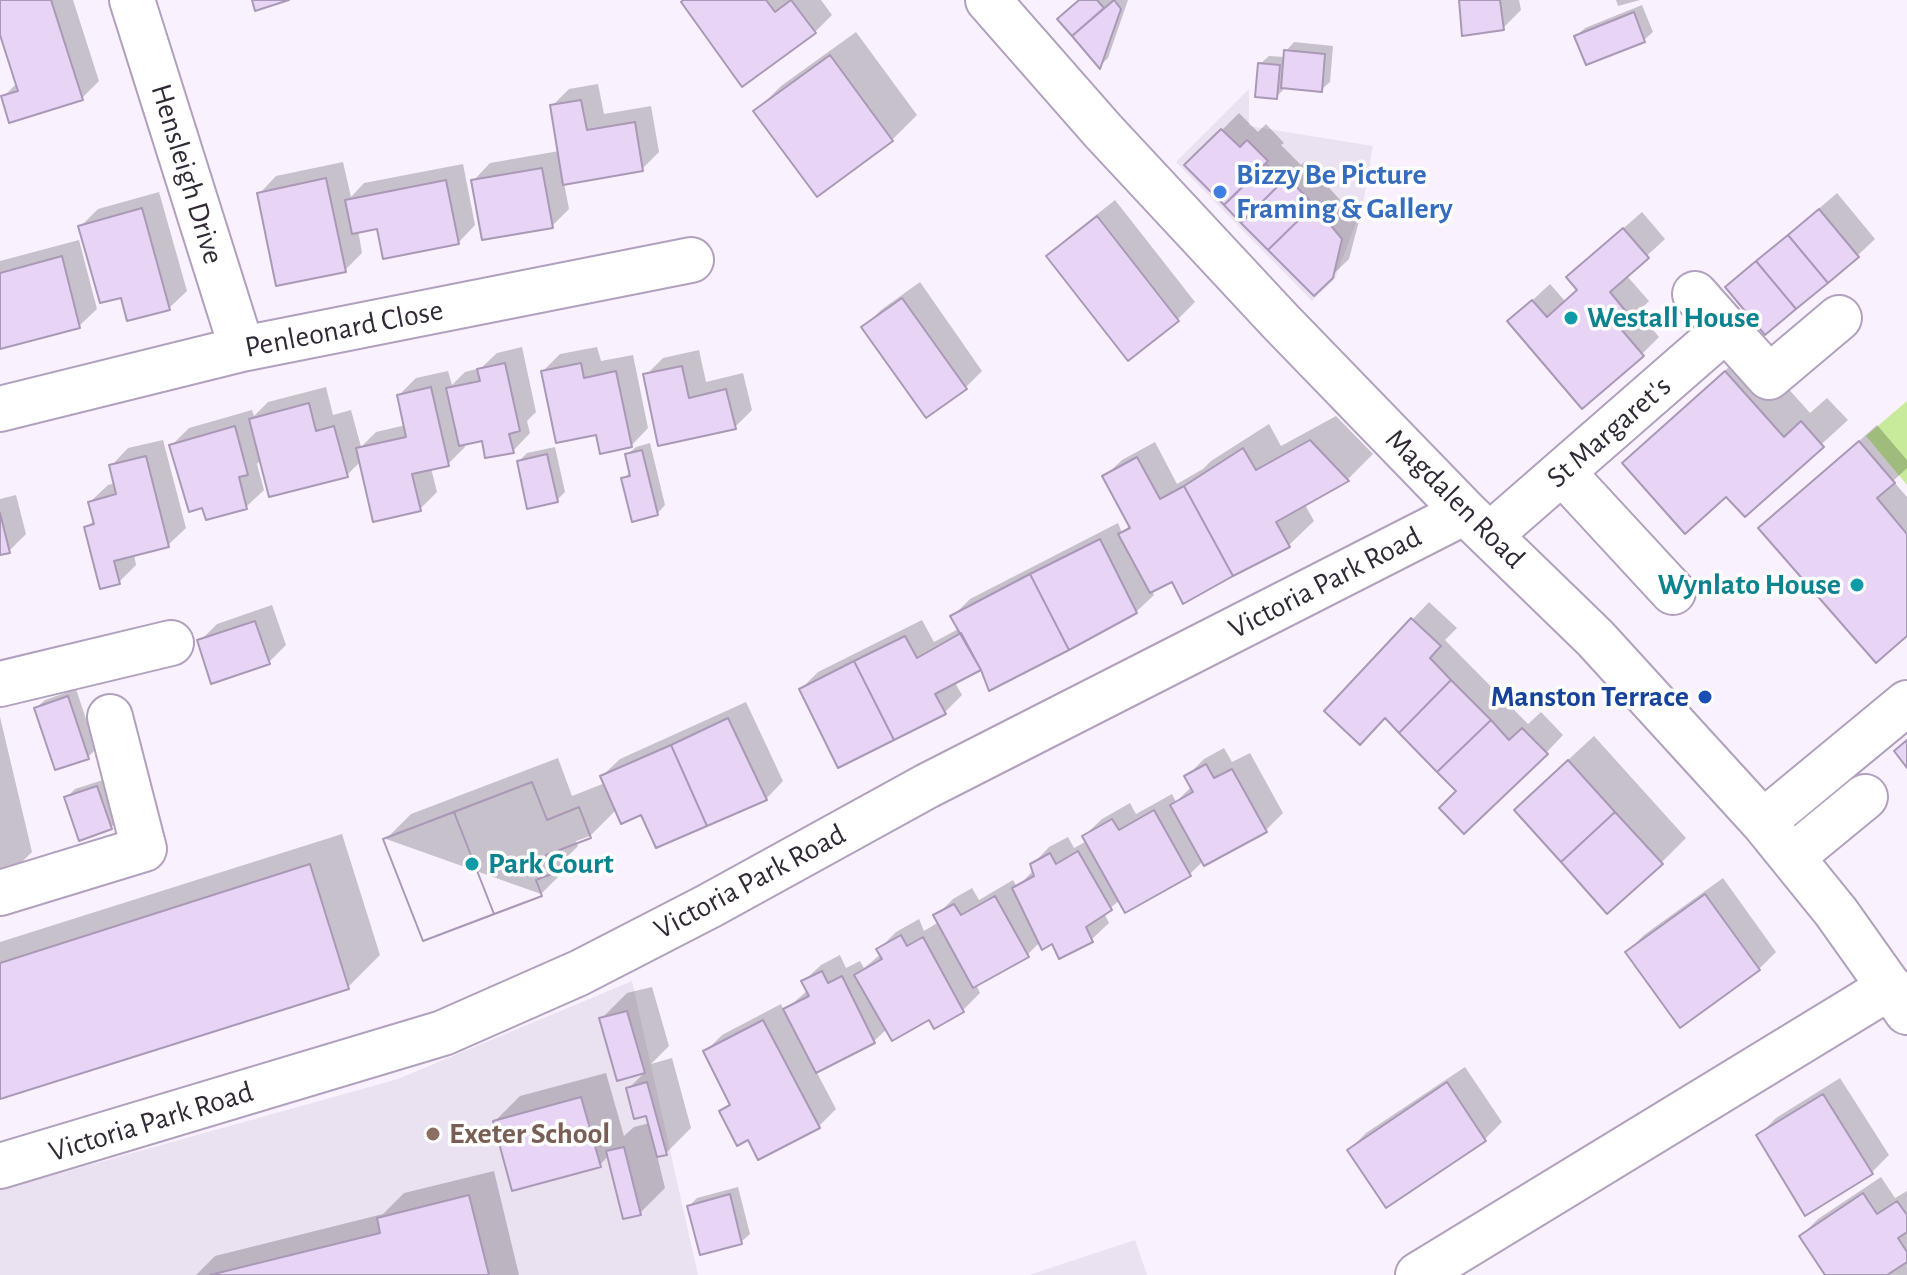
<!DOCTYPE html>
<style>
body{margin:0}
canvas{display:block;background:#f9f1fe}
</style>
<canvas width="1907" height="1275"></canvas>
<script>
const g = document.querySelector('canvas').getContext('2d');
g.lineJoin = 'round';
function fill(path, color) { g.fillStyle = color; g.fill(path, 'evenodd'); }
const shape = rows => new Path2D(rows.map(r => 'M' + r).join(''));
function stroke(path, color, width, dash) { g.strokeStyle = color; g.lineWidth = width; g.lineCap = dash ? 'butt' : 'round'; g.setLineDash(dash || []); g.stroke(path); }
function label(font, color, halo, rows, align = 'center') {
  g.font = font + ' "Alegreya Sans",sans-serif'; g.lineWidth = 7; g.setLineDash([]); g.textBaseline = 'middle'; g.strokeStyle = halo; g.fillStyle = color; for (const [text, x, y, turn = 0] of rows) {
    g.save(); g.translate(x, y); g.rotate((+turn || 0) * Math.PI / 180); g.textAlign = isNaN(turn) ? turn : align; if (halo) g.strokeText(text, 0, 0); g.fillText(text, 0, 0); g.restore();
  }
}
const built = shape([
 [1249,89,1249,126,1373,146,1363,204,1335,279,1312,301,1176,162],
 [632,981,698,1275,0,1275,0,1190,398,1079],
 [1135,1240,1147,1275,1029,1275]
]);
const green = shape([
 [1907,401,1907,485,1866,436]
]);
const shadow = shape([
 [0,0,73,0,99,81,82,98,3,97,17,83,0,29],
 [685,0,821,0,832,15,815,32],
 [1080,0,1128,0,1108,58,1100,66,1060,19],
 [1461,0,1519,0,1521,10,1503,28],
 [1616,0,1640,0,1618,6],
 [1642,5,1653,32,1644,40,1587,63,1576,36,1585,28],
 [856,32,917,115,892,140,756,111,781,86],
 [1294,42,1333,46,1330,82,1321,90,1285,88,1276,97,1260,64,1269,56,1285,57,1286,51],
 [598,84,604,114,651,106,659,152,642,169,564,183,569,209,552,226,473,181,490,163,559,151,552,106,569,89],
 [1239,113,1258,132,1266,124,1284,143,1281,145,1301,165,1305,161,1359,221,1349,259,1314,293,1187,165],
 [343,162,351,197,364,183,463,164,475,225,458,243,379,226,358,230,362,253,345,270,259,194,276,176],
 [159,192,187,291,169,308,122,295,81,226,98,209],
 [1837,193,1875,239,1857,256,1728,287],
 [1115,200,1195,302,1178,319,1049,256,1066,239],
 [1642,212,1665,239,1626,275,1649,301,1638,312,1659,337,1642,354,1510,321,1550,284,1565,301,1579,289,1568,277],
 [79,240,97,309,79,326,0,347,0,261],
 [920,282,982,371,965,388,864,327,881,310],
 [522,347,536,412,527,421,530,433,513,451,483,439,464,443,465,447,448,464,431,468,437,492,420,509,361,461,347,475,261,459,257,464,264,490,246,507,172,445,189,428,252,410,254,416,268,402,326,387,333,415,351,410,361,447,376,432,406,425,399,395,416,378,448,371,452,385,465,372,481,368,497,353],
 [597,347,601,361,633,355,648,428,631,446,543,371,560,354],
 [1751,347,1810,413,1827,398,1848,420,1745,514,1726,494,1650,438],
 [699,350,706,382,743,373,752,410,735,427,646,375,663,358],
 [1336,416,1373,454,1348,479,1304,503,1314,521,1288,546,1172,579,1151,590,1154,595,1136,612,982,667,954,681,962,695,945,712,839,766,801,689,818,672,922,620,934,642,960,628,953,616,970,599,1118,523,1122,533,1130,525,1104,477,1122,460,1155,442,1177,484,1203,469,1211,461,1269,424,1281,446],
 [1877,425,1907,460,1907,468,1893,481,1907,497,1907,633,1761,528],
 [163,440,186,528,168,545,134,554,136,565,119,582,87,527,95,519,90,502,108,485,115,483,111,466,128,448],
 [650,443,665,505,657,514,623,479,631,471,627,455,636,447],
 [555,447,565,492,557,500,519,461,527,453],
 [16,495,26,534,9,551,0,553,0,499],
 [1429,602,1457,628,1445,640,1528,724,1541,712,1563,735,1546,753,1458,791,1386,716,1326,711],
 [272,605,286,645,269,662,200,641,217,624],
 [76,689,96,749,88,757,36,708,45,700],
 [746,702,783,781,766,799,642,812,617,809,590,836,576,841,578,846,563,861,566,869,541,894,386,839,411,814,558,758,572,796,605,783,602,776,620,759],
 [0,717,32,852,7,877,0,879],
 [1594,736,1686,838,1661,863,1541,785],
 [1224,748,1232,762,1250,753,1283,813,1266,830,1205,864,1203,861,1190,874,1120,900,1104,913,1109,923,1091,940,1040,942,1027,955,976,984,980,993,963,1010,934,1026,930,1017,887,1029,874,1041,816,1071,836,1109,818,1127,749,1138,721,1111,731,1102,705,1052,722,1035,781,1004,784,1011,808,990,803,982,821,965,840,955,846,968,860,961,864,968,881,954,879,949,896,932,919,919,924,931,939,922,936,916,953,899,972,888,979,900,1013,880,1017,887,1034,870,1032,865,1049,847,1068,837,1074,848,1087,841,1084,836,1102,819,1130,803,1136,814,1172,794,1176,802,1192,786,1187,776,1204,759],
 [106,779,120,819,111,827,66,798,75,789],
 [342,834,380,955,348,987,0,1097,0,942],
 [1723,878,1776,952,1759,969,1627,952,1644,935],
 [652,987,669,1046,651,1064,672,1058,691,1128,666,1153,657,1155,665,1188,640,1213,609,1155,600,1165,495,1121,520,1096,606,1073,624,1136,634,1127,650,1123,647,1113,628,1089,646,1071,618,1079,601,1019,627,993],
 [1465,1067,1502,1122,1485,1139,1386,1206,1349,1150,1366,1133],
 [1840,1078,1889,1155,1871,1173,1758,1136,1776,1118],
 [494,1171,519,1275,196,1275,215,1256,383,1214,404,1193],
 [1881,1177,1895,1198,1907,1191,1907,1275,1827,1275,1801,1236,1818,1219],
 [738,1187,750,1234,741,1242,689,1206,697,1198]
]);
const building = shape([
 [0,0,51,0,83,100,9,123,1,96,18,91,0,35,0,0],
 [252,0,289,0,255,11,252,0],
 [683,0,766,0,775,12,791,0,816,33,742,87,681,2,683,0],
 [1079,0,1097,0,1104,8,1072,36,1057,19,1079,0],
 [1114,0,1121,9,1100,69,1072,36,1114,0],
 [1459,0,1500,0,1504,30,1462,36,1459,0],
 [1634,12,1645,42,1586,65,1574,36,1634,12],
 [1284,50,1325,54,1322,92,1281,88,1284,50],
 [830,55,893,141,817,197,753,111,830,55],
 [1258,63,1280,65,1277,99,1255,97,1258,63],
 [581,100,587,130,635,122,643,171,563,185,550,105,581,100],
 [1221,129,1240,147,1247,140,1268,161,1224,205,1184,165,1221,129],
 [1266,164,1283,181,1241,223,1224,205,1266,164],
 [542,168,553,228,482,240,471,180,542,168],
 [1287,177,1314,205,1268,250,1241,223,1287,177],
 [326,178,346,272,276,286,257,193,326,178],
 [446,180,459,244,383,259,377,229,352,234,345,200,446,180],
 [1314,205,1342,239,1333,278,1314,296,1268,250,1314,205],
 [142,208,170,310,127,321,121,298,100,303,78,226,142,208],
 [1819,209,1859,257,1828,283,1788,235,1819,209],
 [1097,216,1179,321,1128,361,1046,256,1097,216],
 [1623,228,1649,258,1610,292,1633,320,1621,329,1644,356,1582,409,1507,321,1532,300,1547,317,1577,290,1566,277,1623,228],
 [1788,235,1828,283,1796,309,1756,261,1788,235],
 [62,256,80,328,0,349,0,273,62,256],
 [1756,261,1796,309,1765,335,1725,287,1756,261],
 [902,298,967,389,926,418,861,327,902,298],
 [505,363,520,431,509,434,514,453,485,458,482,441,459,446,446,388,480,381,477,369,505,363],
 [581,363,584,378,616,371,632,447,600,454,596,435,556,443,541,371,581,363],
 [682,366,689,398,726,389,736,429,658,446,643,374,682,366],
 [1725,371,1784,437,1801,421,1824,447,1745,517,1726,497,1685,534,1622,463,1725,371],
 [431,387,449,466,412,474,421,511,373,522,356,448,406,437,397,395,431,387],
 [309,403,316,431,334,426,348,477,269,497,249,419,309,403],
 [235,426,248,475,239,477,247,509,206,520,202,508,189,512,169,445,235,426],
 [1310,440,1349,481,1276,522,1290,547,1233,576,1184,486,1243,448,1256,470,1310,440],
 [1859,441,1895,483,1877,498,1907,534,1907,636,1876,663,1758,528,1859,441],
 [642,450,658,515,632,522,621,478,630,476,625,454,642,450],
 [547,454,558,502,527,509,517,461,547,454],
 [146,456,169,547,114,561,120,584,100,589,84,527,94,524,88,502,116,494,109,465,146,456],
 [1137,457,1160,499,1184,486,1233,576,1183,604,1172,582,1150,593,1118,534,1130,528,1102,476,1137,457],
 [0,513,10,553,0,555,0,513],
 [1100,539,1137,613,1069,650,1030,574,1100,539],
 [1030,574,1069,650,989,691,981,670,950,616,1030,574],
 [1411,618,1441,646,1430,658,1451,680,1399,733,1385,718,1360,745,1324,711,1411,618],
 [255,621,270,664,211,684,197,640,255,621],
 [961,633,981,670,935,694,946,714,894,740,854,661,905,636,917,658,961,633],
 [854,661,894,740,838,768,799,689,854,661],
 [1451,680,1491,720,1437,772,1399,733,1451,680],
 [68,696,89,759,55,770,34,708,68,696],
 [728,718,767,800,707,826,671,745,728,718],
 [1491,720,1509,740,1522,728,1548,754,1464,834,1439,808,1456,791,1437,772,1491,720],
 [1907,740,1907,768,1894,751,1907,740],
 [671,745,707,826,656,848,641,815,621,824,600,776,671,745],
 [1568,760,1615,812,1561,862,1514,810,1568,760],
 [1206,764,1214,778,1232,769,1267,832,1204,866,1170,805,1193,792,1184,776,1206,764],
 [532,782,547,820,579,807,591,838,546,855,554,873,536,880,542,896,494,914,454,812,532,782],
 [532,782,547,820,579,807,591,838,546,855,554,873,536,880,542,896,423,941,383,839,532,782],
 [97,786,112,829,79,841,64,797,97,786],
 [1154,810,1191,876,1125,913,1082,836,1112,819,1119,830,1154,810],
 [454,812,494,914,423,941,383,839,454,812],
 [1615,812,1663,864,1607,914,1561,862,1615,812],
 [1078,851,1112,910,1086,927,1093,942,1059,959,1052,944,1042,950,1012,888,1034,876,1030,864,1050,853,1056,864,1078,851],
 [310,864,349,989,0,1099,0,963,310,864],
 [1705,894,1760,970,1680,1028,1625,952,1705,894],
 [995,896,1029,957,973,988,933,915,954,904,961,915,995,896],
 [901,935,907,946,923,937,964,1012,934,1029,929,1020,892,1041,854,975,882,959,876,949,901,935],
 [822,971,828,983,842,976,875,1043,816,1073,783,1009,809,996,801,981,822,971],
 [627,1011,645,1073,617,1081,599,1018,627,1011],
 [763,1020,820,1128,758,1160,748,1140,737,1146,719,1111,730,1105,703,1051,763,1020],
 [647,1082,667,1155,657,1157,646,1116,634,1119,626,1088,647,1082],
 [1447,1082,1486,1141,1386,1208,1347,1150,1447,1082],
 [1823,1094,1873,1174,1805,1216,1756,1135,1823,1094],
 [581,1097,601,1167,512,1191,493,1121,581,1097],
 [624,1147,641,1215,623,1219,606,1151,624,1147],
 [1863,1193,1877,1214,1897,1201,1907,1215,1907,1232,1898,1238,1907,1252,1907,1262,1887,1275,1825,1275,1799,1236,1863,1193],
 [730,1194,742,1244,700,1255,687,1206,730,1194],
 [469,1195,489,1275,210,1275,380,1233,377,1218,469,1195]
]);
const minor = shape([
 [132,0,242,349],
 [988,0,1103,131,1280,321,1465,512,1595,638,1763,822,1836,912,1907,1012],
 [1695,294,1726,329],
 [0,409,242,349,691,260],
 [1563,473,1673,592],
 [1491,534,1726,329,1769,377,1839,318],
 [0,684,171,643],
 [1763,822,1907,703],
 [1792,857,1865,797],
 [0,893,144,849,110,717],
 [0,1166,443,1033,579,973,709,906,927,786,1465,512],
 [1418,1275,1890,987]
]);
const markers = [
 [1220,192,8,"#3f7fe0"],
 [1571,318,8,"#0f9aa8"],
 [1857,585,8,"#0f9aa8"],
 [1705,697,8,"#1a4fb4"],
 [472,864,8,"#0f9aa8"],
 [433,1134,8,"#8d6e63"]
];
const streetNames = [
 ["Hensleigh Drive",187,174,73],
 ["Penleonard Close",344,329,-11],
 ["St Margaret's",1609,432,-41],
 ["Magdalen Road",1455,499,45],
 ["Victoria Park Road",1325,583,-27],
 ["Victoria Park Road",750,882,-28],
 ["Victoria Park Road",151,1122,-17]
];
const shopNames = [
 ["Bizzy Be Picture",1236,175],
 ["Framing & Gallery",1236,209]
];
const cultureNames = [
 ["Westall House",1587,318],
 ["Wynlato House",1841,585,"right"],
 ["Park Court",488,864]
];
const transitNames = [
 ["Manston Terrace",1689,697]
];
const educationNames = [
 ["Exeter School",449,1134]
];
fill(built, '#ebe2f1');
fill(green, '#c7eb9b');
fill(shadow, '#0003');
fill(building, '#e8d5f5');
stroke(building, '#aa98b7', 2);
stroke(minor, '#b1a0be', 48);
stroke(minor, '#fff', 44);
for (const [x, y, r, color] of markers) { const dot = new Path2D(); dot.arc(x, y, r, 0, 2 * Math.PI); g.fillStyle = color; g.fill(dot); stroke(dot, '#fff', 3); }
label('30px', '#312a36', '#fff', streetNames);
label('bold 30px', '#366cbe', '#fff', shopNames, 'left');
label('bold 30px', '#0d838f', '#fff', cultureNames, 'left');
label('bold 30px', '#164399', '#fff', transitNames, 'right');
label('bold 30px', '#785e54', '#fff', educationNames, 'left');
</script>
